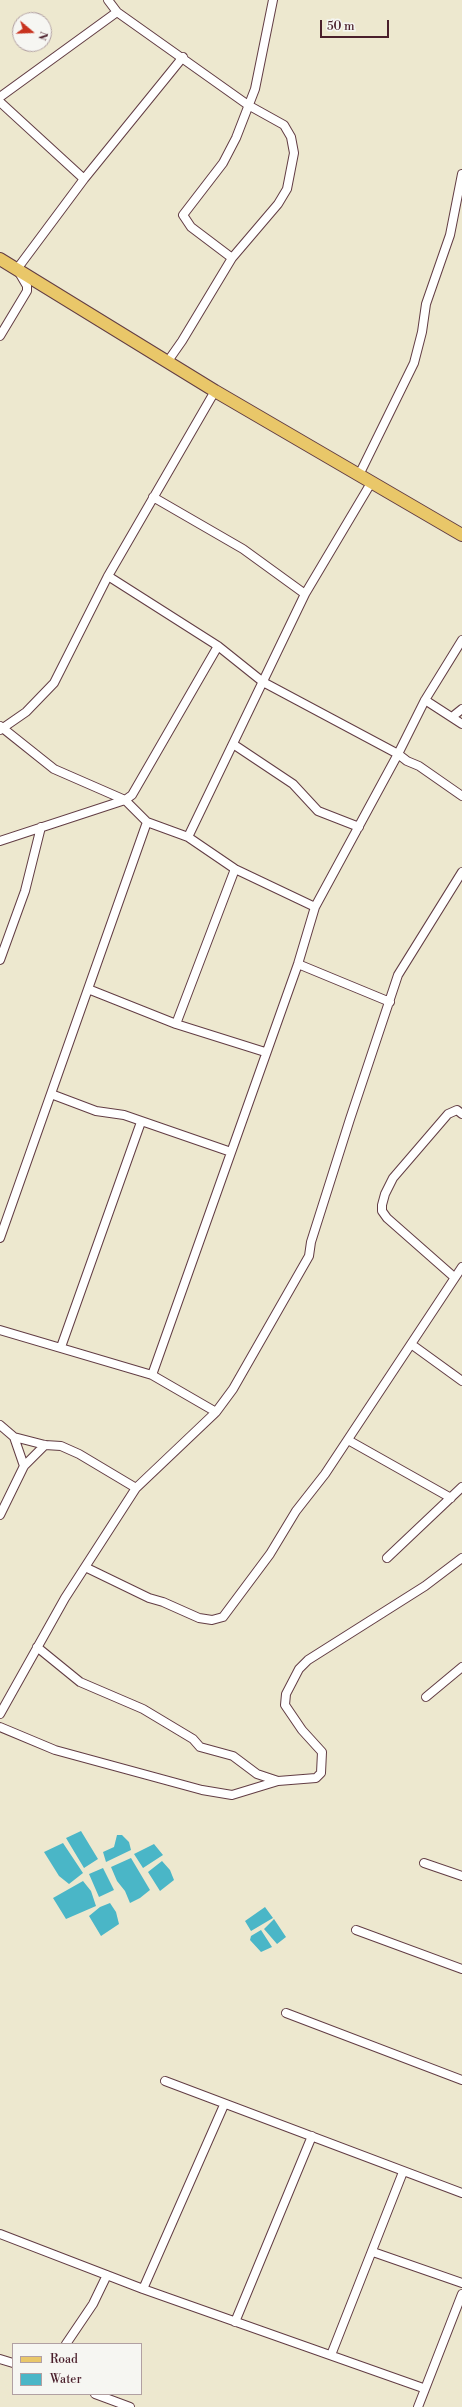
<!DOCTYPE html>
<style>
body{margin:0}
#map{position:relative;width:462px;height:2407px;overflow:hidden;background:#ede8cf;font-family:"Libre Bodoni",serif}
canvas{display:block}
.legend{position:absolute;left:12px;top:2343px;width:130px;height:52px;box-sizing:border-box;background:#f6f6f2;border:1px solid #b1a0a2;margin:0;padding:5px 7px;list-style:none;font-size:12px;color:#4a1f2b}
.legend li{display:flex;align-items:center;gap:8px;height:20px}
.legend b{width:20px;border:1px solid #b1a0a2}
.north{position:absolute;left:12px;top:12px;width:40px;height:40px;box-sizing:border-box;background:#f6f6f2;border:1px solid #b1a0a2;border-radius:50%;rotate:109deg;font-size:11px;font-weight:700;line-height:16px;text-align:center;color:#4a1f2b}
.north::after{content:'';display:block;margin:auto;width:14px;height:18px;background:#c8321e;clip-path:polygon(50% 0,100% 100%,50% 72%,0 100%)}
.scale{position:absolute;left:320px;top:20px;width:69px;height:18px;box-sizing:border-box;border:2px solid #4a1f2b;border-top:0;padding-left:5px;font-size:12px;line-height:14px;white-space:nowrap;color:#4a1f2b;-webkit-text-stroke:3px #f6f6f2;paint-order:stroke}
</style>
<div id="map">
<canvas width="462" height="2407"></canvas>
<ul class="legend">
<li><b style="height:5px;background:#e9c769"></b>Road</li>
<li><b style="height:11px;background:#4ab6c7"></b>Water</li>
</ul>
<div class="north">N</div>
<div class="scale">50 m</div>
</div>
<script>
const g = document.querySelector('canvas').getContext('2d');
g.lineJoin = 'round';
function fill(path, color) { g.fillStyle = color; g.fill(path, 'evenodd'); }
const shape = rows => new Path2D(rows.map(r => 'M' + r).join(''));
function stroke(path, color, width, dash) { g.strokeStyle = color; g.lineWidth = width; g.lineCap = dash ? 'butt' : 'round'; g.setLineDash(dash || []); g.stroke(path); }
const water = shape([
 [81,1831,98,1859,84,1868,66,1838],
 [117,1835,122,1835,129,1842,131,1850,106,1862,103,1852,114,1847],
 [63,1843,83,1873,69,1884,59,1876,44,1852],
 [154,1844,163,1855,143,1868,134,1854],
 [131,1858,150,1890,140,1898,130,1903,125,1891,117,1881,111,1867],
 [162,1861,170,1870,174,1880,160,1891,148,1872],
 [103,1868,114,1890,99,1897,89,1874],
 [83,1881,91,1891,96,1906,66,1919,53,1898],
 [110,1903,116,1912,119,1924,101,1936,89,1916,100,1907],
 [265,1907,273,1918,251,1931,245,1921],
 [274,1919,286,1937,277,1944,264,1929],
 [261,1930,272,1947,261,1952,250,1940,251,1936]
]);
const minor = shape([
 [108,0,117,12,248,105,284,125,291,137,294,153,287,189,278,204,232,258],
 [0,97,117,12],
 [0,102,84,179],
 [0,336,27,291,27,286,17,269,84,179,183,57],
 [168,361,182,341,232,258,191,227,183,215,223,163,236,138,255,89,273,0],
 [359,475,414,363,422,332,426,304,450,235,462,174],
 [153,497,243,549,305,594],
 [108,576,218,646,263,682,398,754,407,761,419,766,462,796],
 [425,700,462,724],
 [452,717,462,709],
 [0,726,54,769,125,800,147,822,188,837,235,869,315,907],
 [0,730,26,712,54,683,108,576,215,391],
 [233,744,293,784,318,811,359,827],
 [188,837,305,594,371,483],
 [0,841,125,800,132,795,218,646],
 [0,960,25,891,41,827],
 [298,964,390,1002],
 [88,989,176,1024,265,1052],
 [176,1024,235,869],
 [51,1094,96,1111,124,1115,231,1152],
 [0,1238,147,822],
 [454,1277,387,1218,382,1211,382,1205,385,1194,393,1178,448,1114,457,1110,462,1114],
 [0,1330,152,1375,216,1412],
 [411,1344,462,1381],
 [61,1347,141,1122],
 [152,1375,298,964,315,907,398,754,425,700,462,640],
 [0,1425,14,1437,45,1445,61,1446,79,1454,136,1488],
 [14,1437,24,1466],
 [348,1440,451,1498],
 [0,1515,24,1466,45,1445],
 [387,1558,462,1487],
 [85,1567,149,1598,163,1602,199,1618,212,1620,223,1617,270,1554,296,1511,325,1474,462,1267],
 [37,1647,80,1682,143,1709,193,1739,200,1747,233,1756,257,1774,278,1781],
 [426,1697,462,1667],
 [0,1714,65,1598,136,1488,216,1412,233,1389,309,1256,311,1242,350,1119,398,975,462,872],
 [0,1727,55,1750,202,1790,232,1795,278,1781,316,1778,321,1773,322,1752,302,1730,285,1705,286,1694,299,1669,308,1660,425,1586,462,1558],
 [424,1863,462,1876],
 [356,1930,462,1969],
 [286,2013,462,2080],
 [165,2081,462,2193],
 [0,2234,143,2289,423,2388],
 [373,2252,462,2283],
 [143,2289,224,2105],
 [235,2322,312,2136],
 [66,2344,93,2304,107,2275],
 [331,2355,403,2172],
 [0,2359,13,2363],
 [95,2394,130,2407],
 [418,2407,462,2294]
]);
const primary = shape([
 [0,259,215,391,462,535]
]);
fill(water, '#4ab6c7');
stroke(minor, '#623d44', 10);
stroke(primary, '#623d44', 14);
stroke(minor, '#fff', 8);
stroke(primary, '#e9c769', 12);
</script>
